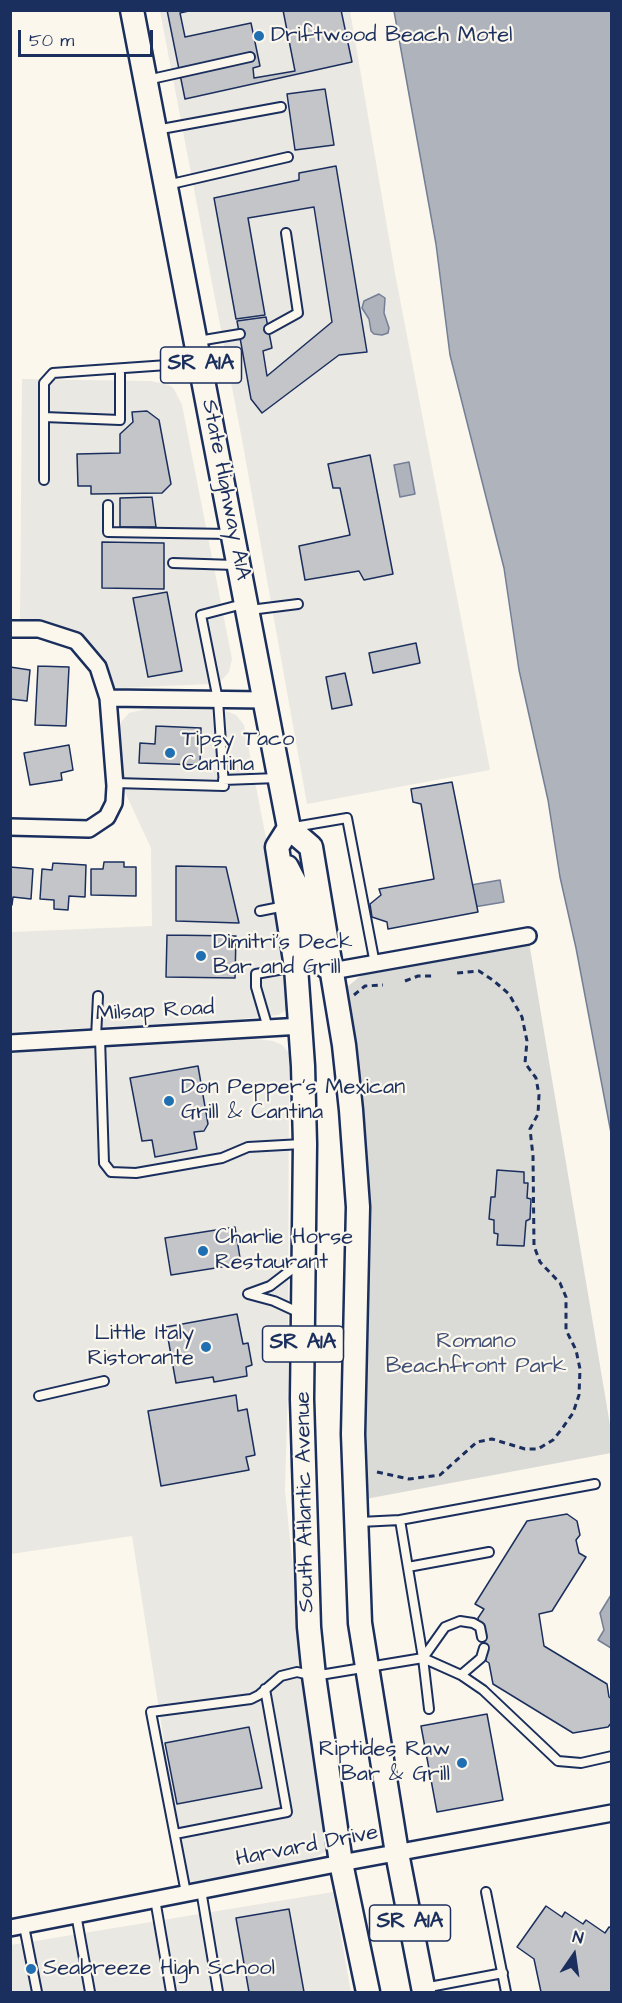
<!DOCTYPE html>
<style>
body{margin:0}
#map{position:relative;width:622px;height:2003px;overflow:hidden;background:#fbf7ec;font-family:"Architects Daughter",sans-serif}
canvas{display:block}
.frame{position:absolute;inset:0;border:12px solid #1b2f5e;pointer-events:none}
.north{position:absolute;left:544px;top:1925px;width:60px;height:60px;-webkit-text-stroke:4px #fbf7ec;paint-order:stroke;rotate:13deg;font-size:16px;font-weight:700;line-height:24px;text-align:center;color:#1b2f5e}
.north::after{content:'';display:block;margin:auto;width:21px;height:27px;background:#1b2f5e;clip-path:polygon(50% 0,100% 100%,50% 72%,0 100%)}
.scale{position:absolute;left:18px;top:30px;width:135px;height:27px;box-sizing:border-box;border:3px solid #1b2f5e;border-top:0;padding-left:8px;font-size:18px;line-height:21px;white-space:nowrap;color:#1b2f5e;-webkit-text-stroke:4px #fbf7ec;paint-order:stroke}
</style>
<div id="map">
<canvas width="622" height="2003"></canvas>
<div class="frame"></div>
<div class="north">N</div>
<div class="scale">50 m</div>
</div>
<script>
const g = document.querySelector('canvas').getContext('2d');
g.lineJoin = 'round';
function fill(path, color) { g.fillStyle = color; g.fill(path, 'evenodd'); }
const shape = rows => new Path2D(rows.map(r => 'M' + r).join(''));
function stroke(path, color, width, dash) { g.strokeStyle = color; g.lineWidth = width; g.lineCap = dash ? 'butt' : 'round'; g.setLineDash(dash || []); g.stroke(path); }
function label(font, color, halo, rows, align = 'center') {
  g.font = font + ' "Architects Daughter",sans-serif'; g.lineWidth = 4.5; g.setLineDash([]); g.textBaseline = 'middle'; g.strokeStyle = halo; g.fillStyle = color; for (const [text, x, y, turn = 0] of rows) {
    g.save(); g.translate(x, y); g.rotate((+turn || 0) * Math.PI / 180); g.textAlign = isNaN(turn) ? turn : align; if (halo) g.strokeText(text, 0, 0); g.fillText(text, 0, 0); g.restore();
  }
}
const built = shape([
 [160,11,350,11,395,273,490,770,307,804,243,445],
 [22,379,151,381,169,385,174,389,182,405,232,659,229,672,221,681,211,684,117,688,115,687,105,659,83,634,42,619,20,619],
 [161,705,224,710,236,715,244,725,270,859,287,975,288,1004,286,1010,278,1015,231,1020,11,1032,11,932,152,926,151,848,124,790,118,734,121,722,129,713],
 [255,1039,273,1041,282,1045,289,1053,288,1383,285,1490,305,1688,328,1840,327,1851,305,1862,186,1883,132,1536,11,1554,11,1053],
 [333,1892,351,1992,11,1992,11,1945]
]);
const green = shape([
 [528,936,611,1431,611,1453,355,1501,354,1050,347,987,375,964]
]);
const water = shape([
 [394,11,611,11,611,1133,576,948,560,877,548,800,519,670,504,568,450,355,436,244,394,11],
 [379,294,385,298,384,313,389,328,388,333,382,335,374,334,371,331,369,319,362,308,364,301,379,294],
 [409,462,415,494,400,497,394,465,409,462],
 [500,880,504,902,468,908,465,886,500,880],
 [611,1595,612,1647,611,1648,598,1640,604,1630,600,1613,611,1595]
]);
const building = shape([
 [167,10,341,10,352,62,185,99,167,10],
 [193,10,283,10,295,71,254,78,253,68,260,66,251,23,185,37,180,13,193,10],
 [325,89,334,145,295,150,287,94,325,89],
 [336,166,367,352,339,355,262,413,251,399,237,321,266,317,272,348,263,351,267,376,332,322,314,207,248,218,265,315,236,319,214,198,299,180,299,173,336,166],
 [147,411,159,420,171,484,162,493,91,494,91,486,78,486,77,454,120,453,120,434,133,422,132,412,147,411],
 [370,455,393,574,364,580,359,571,305,580,299,546,350,535,340,488,333,488,328,464,370,455],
 [152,497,156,527,120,527,120,498,152,497],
 [102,542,164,543,164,589,102,588,102,542],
 [167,592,182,671,148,677,133,598,167,592],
 [416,643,420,663,373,673,369,653,416,643],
 [38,666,69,667,66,726,35,725,38,666],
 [10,667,30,670,27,701,10,699,10,667],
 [345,673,352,705,332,709,326,677,345,673],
 [156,726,201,728,200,765,139,763,140,743,155,744,156,726],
 [69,745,73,770,61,773,62,780,30,785,24,753,69,745],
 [452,782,478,912,388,929,387,922,372,917,370,904,381,895,379,889,434,879,421,804,413,802,411,789,452,782],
 [104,862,124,862,124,867,136,867,136,896,91,895,91,869,103,869,104,862],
 [53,863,86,865,85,897,69,896,68,910,54,909,54,900,40,899,42,869,52,870,53,863],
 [176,866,226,867,239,923,176,921,176,866],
 [10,867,33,869,31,899,13,897,12,905,10,905,10,867],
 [167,935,236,936,235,978,166,977,167,935],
 [198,1066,208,1124,204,1131,194,1132,197,1149,155,1157,152,1140,142,1141,130,1078,198,1066],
 [497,1170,524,1172,524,1183,528,1183,527,1198,531,1199,530,1219,526,1221,524,1246,497,1245,498,1234,494,1233,494,1220,489,1219,491,1197,495,1197,497,1170],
 [235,1227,241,1264,171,1275,165,1238,235,1227],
 [237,1314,243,1344,248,1343,252,1365,246,1367,247,1376,214,1382,213,1377,176,1383,166,1327,237,1314],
 [236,1395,238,1411,247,1409,255,1455,246,1457,249,1470,161,1486,148,1411,236,1395],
 [567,1514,577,1521,580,1535,576,1540,579,1553,586,1557,552,1611,539,1614,544,1646,607,1684,609,1697,612,1699,612,1722,608,1727,573,1733,493,1684,489,1663,486,1661,478,1618,484,1609,475,1604,527,1521,567,1514],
 [487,1714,503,1800,437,1812,421,1726,487,1714],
 [249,1727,262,1788,177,1804,165,1743,249,1727],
 [546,1906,562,1917,565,1912,583,1924,586,1920,605,1933,609,1927,612,1928,612,1992,541,1992,534,1959,517,1947,546,1906],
 [289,1909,304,1992,249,1992,236,1918,289,1909]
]);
const path = shape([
 [405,981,418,976,434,976],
 [354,995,365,986,383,985],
 [377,1472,409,1479,440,1475,477,1442,492,1439,525,1449,538,1449,553,1440,561,1430,573,1413,579,1395,580,1369,576,1350,566,1330,566,1297,560,1283,540,1262,534,1246,533,1156,530,1129,538,1114,539,1095,536,1078,525,1063,527,1041,522,1017,509,994,494,981,479,971,457,973]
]);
const lane = shape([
 [147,80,250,57],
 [156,130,281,107],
 [167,185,288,157],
 [269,329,298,313,286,233],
 [198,341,240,334],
 [44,417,120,420,120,369],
 [44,480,44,383,53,373,196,363],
 [108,505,108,532,230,534],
 [173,563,235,565],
 [250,610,298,604],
 [223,780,278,778],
 [115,783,224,786,218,700,201,615,243,604],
 [294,827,347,818,375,964],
 [260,911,285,906],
 [268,1028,256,987,256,974,295,967],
 [96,1038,98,996],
 [100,1038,104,1163,111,1172,136,1173,222,1158,248,1147,302,1144],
 [300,1263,270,1286,248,1294,274,1301,300,1313],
 [39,1396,104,1381],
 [360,1522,400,1520],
 [408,1567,489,1552],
 [423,1658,461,1675,483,1690,558,1761,581,1763,612,1756],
 [461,1675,481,1658,484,1648],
 [429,1709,423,1658,445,1627,460,1621,473,1623,480,1627,482,1637],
 [175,1834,287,1812,265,1689],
 [201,1890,218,1992],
 [486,1892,506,1992],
 [186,1893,151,1712,251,1699,259,1695,281,1676,297,1672,314,1676,423,1658,400,1520,595,1484],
 [155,1899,171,1992],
 [76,1914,90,1992],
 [24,1926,37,1992],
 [424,1988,503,1973]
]);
const street = shape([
 [10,629,39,629,76,641,98,667,108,698,115,786,114,803,107,817,89,829,10,827],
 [108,698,265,700],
 [332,971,528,936],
 [10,1043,302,1026],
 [10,1928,341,1863,612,1813]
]);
const primary = shape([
 [132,10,289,828],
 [289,828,311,847,344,1045,351,1110,358,1207,353,1434,360,1623,397,1853,424,1992],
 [289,828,277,847,296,967,303,1066,305,1144,302,1399,309,1627,314,1676,341,1863,368,1992],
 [287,867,302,896,312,952,316,959,332,971]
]);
const markers = [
 [259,36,6,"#1f6fb2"],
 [170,753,6,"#1f6fb2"],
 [201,956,6,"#1f6fb2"],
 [169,1101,6,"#1f6fb2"],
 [203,1251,6,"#1f6fb2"],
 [206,1347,6,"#1f6fb2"],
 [462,1763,6,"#1f6fb2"],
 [31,1969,6,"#1f6fb2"]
];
const shields = [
 [201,365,81],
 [303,1344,81],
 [410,1923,81]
];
const shieldNames = [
 ["SR A1A",201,365],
 ["SR A1A",303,1344],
 ["SR A1A",410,1923]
];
const poiNames = [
 ["Driftwood Beach Motel",271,36],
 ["Tipsy Taco",182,740],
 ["Cantina",182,765],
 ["Dimitri's Deck",213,943],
 ["Bar and Grill",213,968],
 ["Don Pepper's Mexican",181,1088],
 ["Grill & Cantina",181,1113],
 ["Charlie Horse",215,1238],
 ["Restaurant",215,1263],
 ["Little Italy",194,1334,"right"],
 ["Ristorante",194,1359,"right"],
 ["Riptides Raw",450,1750,"right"],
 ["Bar & Grill",450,1775,"right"],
 ["Seabreeze High School",43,1969]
];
const streetNames = [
 ["State Highway A1A",225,490,79],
 ["Milsap Road",155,1012,-3],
 ["South Atlantic Avenue",306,1502,-91],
 ["Harvard Drive",307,1847,-11]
];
const parkNames = [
 ["Romano",476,1342],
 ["Beachfront Park",476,1367]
];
fill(built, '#eae8e2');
fill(green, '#dadad7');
fill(water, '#afb3bb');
stroke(water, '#747e96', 1.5);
fill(building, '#c3c5c9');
stroke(building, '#1b2f5e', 1.5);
stroke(lane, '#1b2f5e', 12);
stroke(street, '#1b2f5e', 20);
stroke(primary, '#1b2f5e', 27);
stroke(path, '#1b2f5e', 3, [6, 4.5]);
stroke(lane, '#fbf7ec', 8);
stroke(street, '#fbf7ec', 15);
stroke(primary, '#fbf7ec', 22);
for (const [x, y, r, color] of markers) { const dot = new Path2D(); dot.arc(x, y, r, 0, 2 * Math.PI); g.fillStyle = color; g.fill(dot); stroke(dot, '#fbf7ec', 2); }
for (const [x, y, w] of shields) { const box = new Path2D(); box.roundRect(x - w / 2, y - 18, w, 36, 4.5); g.fillStyle = '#fbf7ec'; g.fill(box); stroke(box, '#1b2f5e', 1.5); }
label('bold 21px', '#1b2f5e', null, shieldNames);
label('22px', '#1b2f5e', '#fbf7ec', poiNames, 'left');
label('22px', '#1b2f5e', '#fbf7ec', streetNames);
label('22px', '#415176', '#fbf7ec', parkNames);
</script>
